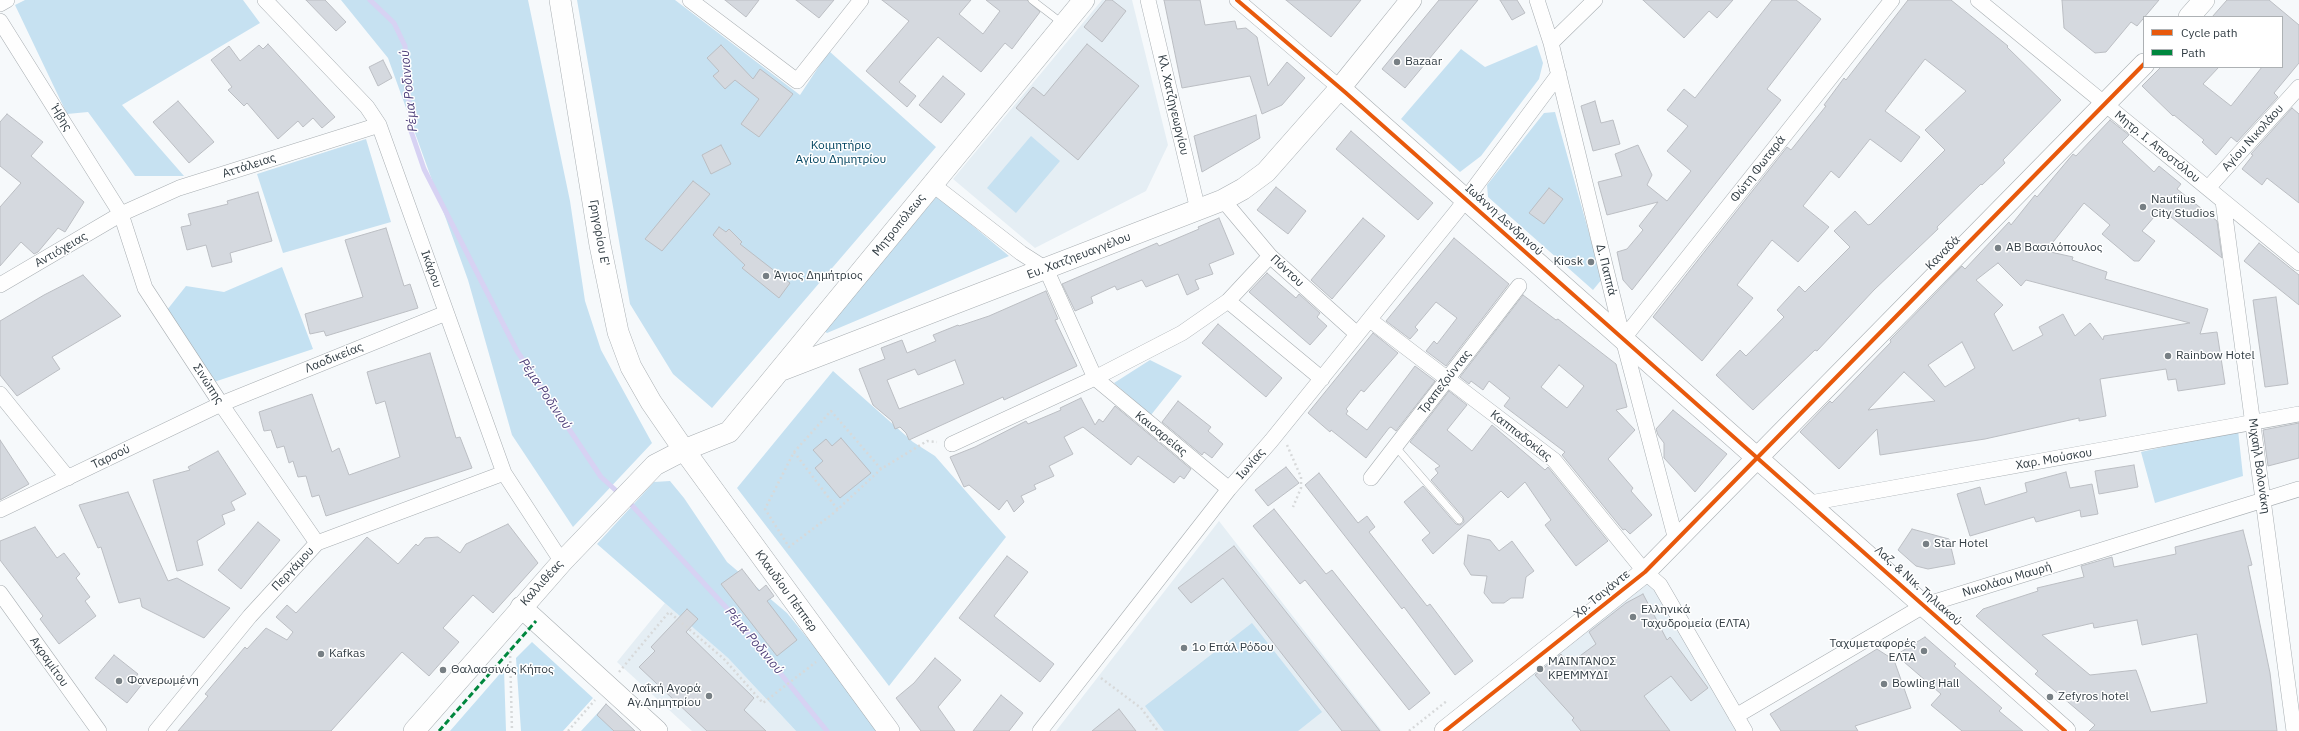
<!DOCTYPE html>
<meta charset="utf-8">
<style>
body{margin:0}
#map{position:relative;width:2299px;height:731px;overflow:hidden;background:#f6f9fb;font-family:"IBM Plex Sans",sans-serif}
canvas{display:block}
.legend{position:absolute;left:2143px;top:16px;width:140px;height:52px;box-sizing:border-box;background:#fff;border:1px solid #adb1b4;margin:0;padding:5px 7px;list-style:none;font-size:12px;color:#323d44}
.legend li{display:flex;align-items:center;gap:8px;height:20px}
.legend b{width:20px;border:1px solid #adb1b4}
</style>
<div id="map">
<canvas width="2299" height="731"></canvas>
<ul class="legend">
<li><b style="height:5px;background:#e8590c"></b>Cycle path</li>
<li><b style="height:5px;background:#00873e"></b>Path</li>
</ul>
</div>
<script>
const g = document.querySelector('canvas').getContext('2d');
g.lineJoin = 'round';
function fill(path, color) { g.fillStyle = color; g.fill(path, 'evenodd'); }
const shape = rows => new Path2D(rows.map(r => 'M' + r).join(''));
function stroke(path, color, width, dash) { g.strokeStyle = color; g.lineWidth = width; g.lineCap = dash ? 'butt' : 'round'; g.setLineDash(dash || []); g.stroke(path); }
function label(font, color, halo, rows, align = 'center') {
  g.font = font + ' "IBM Plex Sans",sans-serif'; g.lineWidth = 3; g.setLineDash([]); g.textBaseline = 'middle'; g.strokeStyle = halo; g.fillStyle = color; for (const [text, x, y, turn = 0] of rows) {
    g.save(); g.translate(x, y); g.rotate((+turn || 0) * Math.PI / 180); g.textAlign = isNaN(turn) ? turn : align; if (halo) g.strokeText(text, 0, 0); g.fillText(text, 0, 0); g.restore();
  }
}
const built = shape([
 [1102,0,1132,0,1168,145,1146,191,1035,248,953,179],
 [1219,521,1382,731,1056,731],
 [1649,575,1739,731,1445,731],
 [665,603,728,658,796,731,692,731,617,662]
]);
const green = shape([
 [25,0,243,0,260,23,122,105,184,176,135,176,88,112,67,114,15,5],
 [341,0,528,0,570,201,585,301,601,350,652,443,573,527,512,435,468,280,388,58],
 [577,0,675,0,800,95,829,51,936,147,712,408,673,374,630,304],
 [1537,45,1543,63,1539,79,1481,156,1460,172,1401,119,1461,49,1485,67],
 [1555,112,1602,279,1593,290,1488,197,1487,185,1544,113],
 [1031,136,1060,161,1016,213,987,188],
 [366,139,391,222,283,253,257,174],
 [937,196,1009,256,827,333,824,331],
 [1150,360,1182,376,1151,415,1114,383],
 [833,371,913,442,935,456,1006,537,889,686,737,488],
 [2238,430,2243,476,2155,503,2141,452],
 [670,481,684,498,727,562,787,613,827,662,878,731,796,731,728,658,597,544,654,482],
 [1252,623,1322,712,1298,731,1164,731,1145,706],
 [606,704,635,731,581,731]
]);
const forest = shape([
 [282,267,313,349,214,382,167,310,186,286,224,292],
 [532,642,593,698,563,731,521,731,516,658],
 [504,669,506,731,450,731]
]);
const stream = shape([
 [370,0,394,23,405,46,411,131,424,169,517,351,601,477,621,495],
 [627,500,734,616,827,731]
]);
const building = shape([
 [306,0,325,0,346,22,336,31,306,0],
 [725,0,759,0,746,17,725,0],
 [796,0,834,0,819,18,796,0],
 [882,0,971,0,959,14,983,34,1000,11,986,0,1027,0,1040,12,1012,49,1005,43,981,72,938,37,899,82,916,96,907,107,866,71,909,21,882,0],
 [1106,0,1112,0,1126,11,1102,42,1084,27,1106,0],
 [1164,0,1200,0,1205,25,1235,21,1237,29,1246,28,1257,37,1268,86,1287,62,1305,78,1282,105,1262,114,1250,76,1182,88,1164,0],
 [1286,0,1361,0,1331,37,1286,0],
 [1439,0,1478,0,1405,88,1382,69,1439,0],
 [1500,0,1517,0,1525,13,1512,20,1500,0],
 [1643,0,1733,0,1717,18,1709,11,1684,38,1643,0],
 [1772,0,1796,0,1821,19,1767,89,1781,100,1632,290,1623,280,1617,252,1627,249,1643,230,1639,226,1658,202,1607,215,1598,182,1622,176,1615,154,1638,145,1652,175,1647,185,1667,201,1691,171,1667,151,1688,126,1667,110,1684,89,1695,98,1772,0],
 [1908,0,1951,0,2008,46,2007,47,2061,100,2003,160,2005,163,1982,185,1981,184,1937,227,1938,229,1874,290,1817,351,1815,350,1753,410,1716,375,1740,350,1746,356,1784,317,1777,310,1799,286,1805,292,1850,247,1834,231,1855,211,1868,225,1871,224,1945,150,1925,130,1966,91,1925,59,1885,111,1920,137,1901,162,1870,139,1839,178,1831,171,1803,206,1829,227,1798,262,1772,240,1737,285,1753,298,1702,361,1653,317,1787,147,1791,150,1826,106,1824,105,1844,78,1846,80,1908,0],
 [2062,0,2159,0,2137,26,2131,22,2106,52,2095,53,2064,28,2062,0],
 [2227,0,2269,0,2299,25,2299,63,2274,93,2278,97,2237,142,2231,137,2216,155,2202,142,2204,140,2174,115,2173,116,2142,86,2161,67,2219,67,2203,84,2231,106,2262,67,2282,67,2282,17,2212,17,2227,0],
 [268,44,335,117,322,128,313,118,303,127,298,121,278,139,247,103,244,106,228,90,232,87,211,60,229,46,240,61,259,45,263,49,268,44],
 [1087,44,1139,86,1078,160,1016,108,1033,87,1044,96,1087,44],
 [721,45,753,79,760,69,793,94,759,137,741,124,759,99,735,80,725,89,713,76,719,71,707,58,721,45],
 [383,60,392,78,378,86,369,67,383,60],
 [943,76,965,94,941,123,919,105,943,76],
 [178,101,214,142,189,163,153,122,178,101],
 [1595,101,1601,123,1613,120,1620,144,1593,151,1581,106,1595,101],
 [2292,108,2299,114,2299,203,2267,178,2262,185,2242,169,2253,155,2251,154,2292,108],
 [7,114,43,142,31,156,84,202,65,232,58,228,38,252,34,254,21,242,0,266,0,207,21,183,0,166,0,122,7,114],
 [1256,115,1260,138,1202,172,1194,136,1256,115],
 [2110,120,2129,135,2122,142,2154,172,2159,166,2181,184,2177,189,2217,221,2222,258,2161,209,2142,231,2155,241,2139,261,2134,261,2102,234,2110,225,2084,203,2046,251,2073,257,2072,260,2107,272,2105,279,2208,309,2200,334,2217,332,2225,384,2178,391,2176,379,2168,380,2166,369,2100,379,2106,416,2079,421,2079,418,1985,439,1880,455,1877,429,1839,469,1800,432,1830,401,1832,403,1891,342,1890,340,1962,266,1965,269,2009,222,2011,225,2035,195,2037,197,2073,154,2076,156,2110,120],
 [1998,263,2021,286,2026,280,2190,323,2104,336,2103,340,2090,323,2075,336,2063,314,2039,327,2043,335,2013,351,1994,314,2003,305,1976,280,1998,263],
 [1962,342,1975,368,1945,387,1928,365,1962,342],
 [1904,372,1935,401,1868,410,1904,372],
 [1351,131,1433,203,1418,220,1336,149,1351,131],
 [721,145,731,164,711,174,702,155,721,145],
 [693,181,710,194,662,251,645,239,693,181],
 [1276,187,1306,211,1288,234,1257,210,1276,187],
 [1549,188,1563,199,1544,224,1529,213,1549,188],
 [258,192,272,241,230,253,232,262,212,267,206,245,187,250,181,227,191,225,188,214,228,204,227,201,258,192],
 [1219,218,1234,254,1209,264,1213,274,1195,280,1199,289,1187,295,1178,274,1146,287,1142,280,1117,290,1115,286,1091,297,1093,303,1075,311,1062,284,1157,243,1159,246,1199,229,1198,227,1219,218],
 [1363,218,1385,236,1332,299,1311,280,1363,218],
 [719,227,726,232,729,229,742,242,740,244,790,283,779,298,742,268,745,265,713,235,719,227],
 [386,228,404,286,410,284,418,308,326,336,324,331,310,334,305,314,363,297,345,240,386,228],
 [1454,238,1509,284,1446,366,1426,351,1434,341,1437,344,1457,318,1436,302,1415,327,1418,330,1410,339,1386,321,1454,238],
 [2259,243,2299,275,2299,305,2244,261,2259,243],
 [1267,273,1296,298,1299,294,1320,313,1317,317,1327,326,1310,345,1249,292,1267,273],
 [83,275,121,316,52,357,60,369,17,396,0,375,0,321,44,295,83,275],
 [1046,291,1058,319,1055,320,1077,366,1004,400,1003,397,909,440,906,433,900,427,895,429,892,421,873,405,859,369,885,359,881,348,902,340,907,353,936,341,933,335,958,325,959,326,989,316,1046,291],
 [955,360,964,384,899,409,887,380,915,369,918,375,955,360],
 [1523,295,1556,320,1558,319,1616,364,1627,407,1616,410,1635,430,1608,459,1633,488,1631,491,1652,515,1630,534,1625,529,1623,530,1562,455,1565,452,1504,406,1510,398,1489,381,1483,390,1471,381,1469,384,1460,377,1523,295],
 [1559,365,1584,386,1567,408,1541,387,1559,365],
 [2276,297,2288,384,2265,387,2253,300,2276,297],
 [1218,324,1282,378,1266,397,1202,343,1218,324],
 [1373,333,1398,353,1364,392,1361,390,1346,409,1348,411,1346,414,1367,430,1415,366,1435,381,1396,431,1391,427,1389,428,1366,458,1331,430,1330,432,1308,413,1373,333],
 [430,353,456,438,460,437,472,468,326,516,319,495,312,497,306,476,298,477,293,461,289,463,284,446,277,448,271,430,264,431,259,412,312,394,332,452,339,448,349,475,400,457,385,401,376,404,367,372,430,353],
 [1449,391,1467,405,1447,430,1472,451,1492,425,1545,470,1548,467,1608,541,1576,566,1545,525,1551,520,1525,482,1508,498,1501,491,1433,554,1422,540,1430,533,1404,502,1423,486,1456,524,1460,525,1464,522,1463,517,1431,480,1438,473,1435,469,1440,466,1410,442,1449,391],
 [1081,398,1095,425,1099,419,1103,422,1115,406,1191,469,1184,479,1180,476,1174,483,1138,456,1131,465,1083,427,1064,437,1073,454,1049,466,1054,476,1034,485,1036,489,1021,496,1024,502,1014,512,1007,500,999,510,969,485,964,487,950,457,975,447,1026,421,1028,424,1061,410,1060,408,1081,398],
 [1178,401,1211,427,1208,431,1223,444,1212,458,1204,452,1202,455,1162,422,1178,401],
 [1673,410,1727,454,1695,492,1664,458,1664,443,1658,435,1656,429,1673,410],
 [2299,423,2299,458,2268,466,2263,430,2299,423],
 [841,438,871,473,840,498,815,468,823,461,813,450,826,439,832,446,841,438],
 [0,440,29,484,0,500,0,440],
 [218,451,246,494,231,502,235,510,222,515,225,524,197,541,203,565,177,571,153,480,190,470,188,467,218,451],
 [2134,465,2138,487,2099,494,2095,471,2134,465],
 [1286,467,1299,483,1268,506,1255,490,1286,467],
 [2066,472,2070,488,2092,484,2098,514,2081,517,2080,510,2036,522,2034,517,1970,536,1957,494,1980,487,1985,505,2027,492,2025,483,2066,472],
 [1319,473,1358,523,1367,516,1375,527,1369,532,1427,606,1430,604,1473,661,1455,675,1404,607,1402,609,1305,485,1319,473],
 [128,492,168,581,177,578,230,608,204,638,142,607,140,598,119,603,101,547,98,548,79,505,128,492],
 [1274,509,1326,574,1332,570,1430,693,1409,710,1305,580,1300,584,1253,526,1274,509],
 [258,522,280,540,241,589,218,570,258,522],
 [508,524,538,563,493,613,473,595,443,628,459,642,429,676,402,652,331,731,178,731,208,696,205,694,245,647,247,649,266,628,287,640,293,632,276,617,287,605,296,613,367,537,398,564,416,544,418,546,425,538,438,537,460,553,466,544,508,524],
 [35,527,57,558,64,553,80,574,76,578,90,597,85,601,96,616,59,644,40,619,43,616,0,560,0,541,35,527],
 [1912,529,1949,539,1955,564,1928,569,1916,566,1898,550,1912,529],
 [2243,530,2252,565,2248,566,2270,673,2277,731,2089,731,2095,725,2035,674,2038,671,1976,616,1983,609,2038,591,2037,588,2084,577,2081,566,2112,557,2114,567,2176,554,2175,547,2243,530],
 [2137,620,2142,645,2197,634,2207,703,2151,712,2136,670,2090,675,2042,635,2093,623,2094,628,2137,620],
 [1468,535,1490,540,1499,551,1512,541,1534,571,1526,577,1523,598,1511,598,1504,603,1492,603,1484,593,1487,576,1471,575,1464,564,1468,535],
 [1234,546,1380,731,1342,731,1223,578,1191,603,1178,588,1234,546],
 [1007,556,1028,572,994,616,1054,664,1040,682,959,618,1007,556],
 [742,569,759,591,766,585,774,596,767,601,797,640,777,656,721,584,742,569],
 [1643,594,1667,640,1670,637,1708,688,1691,701,1671,676,1644,696,1670,731,1581,731,1572,720,1574,718,1535,675,1561,654,1569,664,1596,644,1589,632,1626,603,1643,594],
 [687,609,698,619,686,632,754,698,744,710,766,731,707,731,639,667,655,651,651,647,687,609],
 [1925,637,1956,664,1954,666,2002,708,1999,711,2023,731,1962,731,1931,705,1941,694,1896,655,1925,637],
 [1877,649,1894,660,1911,708,1855,726,1858,731,1781,731,1770,714,1877,649],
 [114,655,138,674,135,678,143,683,127,703,95,678,114,655],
 [935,658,961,680,938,707,955,731,921,731,896,698,914,683,935,658],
 [1001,695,1023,713,1009,731,973,731,1001,695],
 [606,704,635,731,614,731,597,715,606,704],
 [1119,709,1136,731,1092,731,1119,709]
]);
const path = shape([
 [1287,445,1301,477,1301,488,1293,507],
 [794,452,838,510],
 [881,469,831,411,794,452,765,509,789,547,835,512,881,469,927,441,937,442],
 [510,651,512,731],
 [619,672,669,612,723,658,763,703,816,662],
 [1101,678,1141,708,1158,731],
 [568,731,595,700],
 [1409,731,1448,700]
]);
const lane = shape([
 [1032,0,1062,23],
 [1395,446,1459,520]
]);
const street = shape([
 [265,0,367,107,379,125,504,473,562,562],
 [690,0,797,81,861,0],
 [1148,0,1198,210],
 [1237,0,1340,88],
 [1537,0,1551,43,1623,339,1676,540],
 [1978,0,2299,263],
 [0,4,7,0],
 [0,21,121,214,145,288,221,404,317,543],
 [1551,43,1595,0],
 [932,184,1021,253,1046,269,1095,378,1229,489],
 [2208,188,2299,87],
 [1223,200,1270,256,1357,334],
 [2223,201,2294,731],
 [0,285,121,214,179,188,379,125],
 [1228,301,1322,379],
 [1374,323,1554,460,1645,572,1660,585,1745,731],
 [1623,339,1892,0],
 [0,394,68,478],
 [952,444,1095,378,1182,333,1228,301,1270,256],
 [1371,478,1519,286],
 [1810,503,2299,414],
 [0,510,221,404,446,313],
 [0,593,99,731],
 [1736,716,1925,605,2299,489],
 [156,731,250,616,317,543,504,473],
 [1040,731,1229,489,1271,441,1457,211,1559,74]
]);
const secondary = shape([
 [560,0,600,245,618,332,631,367,651,402,684,450,889,731],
 [2189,17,2204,0],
 [1340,88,2065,731],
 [782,370,1223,200,1243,189,1266,172,1340,88,1411,0],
 [521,607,657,731],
 [414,731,562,562,655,465,684,450,729,432,1084,0],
 [1445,731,1645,572,2144,64]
]);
const quiet = shape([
 [439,731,536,621]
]);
const cycleway = shape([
 [1237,0,1346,93,2065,731],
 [1445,731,1645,572,2144,64]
]);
const markers = [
 [1397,62,4,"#777f84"],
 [2143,207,4,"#777f84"],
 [1998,248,4,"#777f84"],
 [1591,262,4,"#777f84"],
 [766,276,4,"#777f84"],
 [2168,356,4,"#777f84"],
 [1926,544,4,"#777f84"],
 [1633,617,4,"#777f84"],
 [1184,648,4,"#777f84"],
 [1924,651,4,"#777f84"],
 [321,654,4,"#777f84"],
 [1540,669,4,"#777f84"],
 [443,670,4,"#777f84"],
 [119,681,4,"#777f84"],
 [1884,684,4,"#777f84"],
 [709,696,4,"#777f84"],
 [2050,697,4,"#777f84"]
];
const poiNames = [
 ["Bazaar",1405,62],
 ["Nautilus",2151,200],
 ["City Studios",2151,214],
 ["ΑΒ Βασιλόπουλος",2006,248],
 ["Kiosk",1583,262,"right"],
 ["Άγιος Δημήτριος",774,276],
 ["Rainbow Hotel",2176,356],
 ["Star Hotel",1934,544],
 ["Ελληνικά",1641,610],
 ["Ταχυδρομεία (ΕΛΤΑ)",1641,624],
 ["Ταχυμεταφορές",1916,644,"right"],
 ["ΕΛΤΑ",1916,658,"right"],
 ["1ο Επάλ Ρόδου",1192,648],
 ["Kafkas",329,654],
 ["ΜΑΙΝΤΑΝΟΣ",1548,662],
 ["ΚΡΕΜΜΥΔΙ",1548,676],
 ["Θαλασσινός Κήπος",451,670],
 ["Φανερωμένη",127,681],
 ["Bowling Hall",1892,684],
 ["Λαΐκή Αγορά",701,689,"right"],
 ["Αγ.Δημητρίου",701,703,"right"],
 ["Zefyros hotel",2058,697]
];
const streetNames = [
 ["Κλ. Χατζηγεωργίου",1173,105,77],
 ["Ήβης",61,118,58],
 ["Αγίου Νικολάου",2253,138,-48],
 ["Μητρ. Ι. Αποστόλου",2157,147,39],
 ["Αττάλειας",249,166,-18],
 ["Φώτη Φωταρά",1758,169,-52],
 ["Ιωάννη Δενδρινού",1504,220,42],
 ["Μητροπόλεως",899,225,-51],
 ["Γρηγορίου Ε'",599,233,80],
 ["Αντιόχειας",61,250,-30],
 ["Καναδά",1943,253,-45],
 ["Ευ. Χατζηευαγγέλου",1079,256,-21],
 ["Ικάρου",431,269,70],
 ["Δ. Παππά",1606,270,76],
 ["Πόντου",1287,271,43],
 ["Λαοδικείας",334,358,-22],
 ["Τραπεζούντας",1445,382,-52],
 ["Σινώπης",208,384,57],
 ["Καισαρείας",1161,434,39],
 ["Καππαδοκίας",1521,436,38],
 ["Ταρσού",111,457,-26],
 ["Χαρ. Μούσκου",2054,459,-10],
 ["Ιωνίας",1251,464,-49],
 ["Μιχαήλ Βολονάκη",2259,466,82],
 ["Περγάμου",293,569,-47],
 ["Νικολάου Μαυρή",2007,580,-17],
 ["Καλλιθέας",542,583,-48],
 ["Λαζ. & Νικ. Τηλιακού",1918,586,42],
 ["Κλαυδίου Πέππερ",786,591,54],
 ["Χρ. Τσιγάντε",1602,594,-39],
 ["Ακραμίτου",49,662,55]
];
const parkNames = [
 ["Κοιμητήριο",841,146],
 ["Αγίου Δημητρίου",841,160]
];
const waterNames = [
 ["Ρέμα Ροδινιού",409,91,-96],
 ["Ρέμα Ροδινιού",545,394,56],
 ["Ρέμα Ροδινιού",754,641,50]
];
fill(built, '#e5eef4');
fill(green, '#c6e1f1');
fill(forest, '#c4e1f2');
stroke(stream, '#d7d2f3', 5);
fill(building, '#d5d9df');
stroke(building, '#bbbec3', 1);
stroke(lane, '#a8aeb2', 8);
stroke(street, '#a8aeb2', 16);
stroke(secondary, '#a8aeb2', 22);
stroke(path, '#d7d9da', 2.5, [2, 3]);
stroke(lane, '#fefefe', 7);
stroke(street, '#fefefe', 15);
stroke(secondary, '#fefefe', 21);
stroke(quiet, '#00873e', 3, [6, 3]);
stroke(cycleway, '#e8590c', 4);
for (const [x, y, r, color] of markers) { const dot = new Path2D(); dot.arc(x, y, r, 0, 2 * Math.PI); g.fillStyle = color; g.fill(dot); stroke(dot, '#fff', 1.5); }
label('12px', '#323d44', '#fff', poiNames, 'left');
label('12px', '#323d44', '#fff', streetNames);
label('12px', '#00435f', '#fff', parkNames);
label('italic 13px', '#50427c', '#fff', waterNames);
</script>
